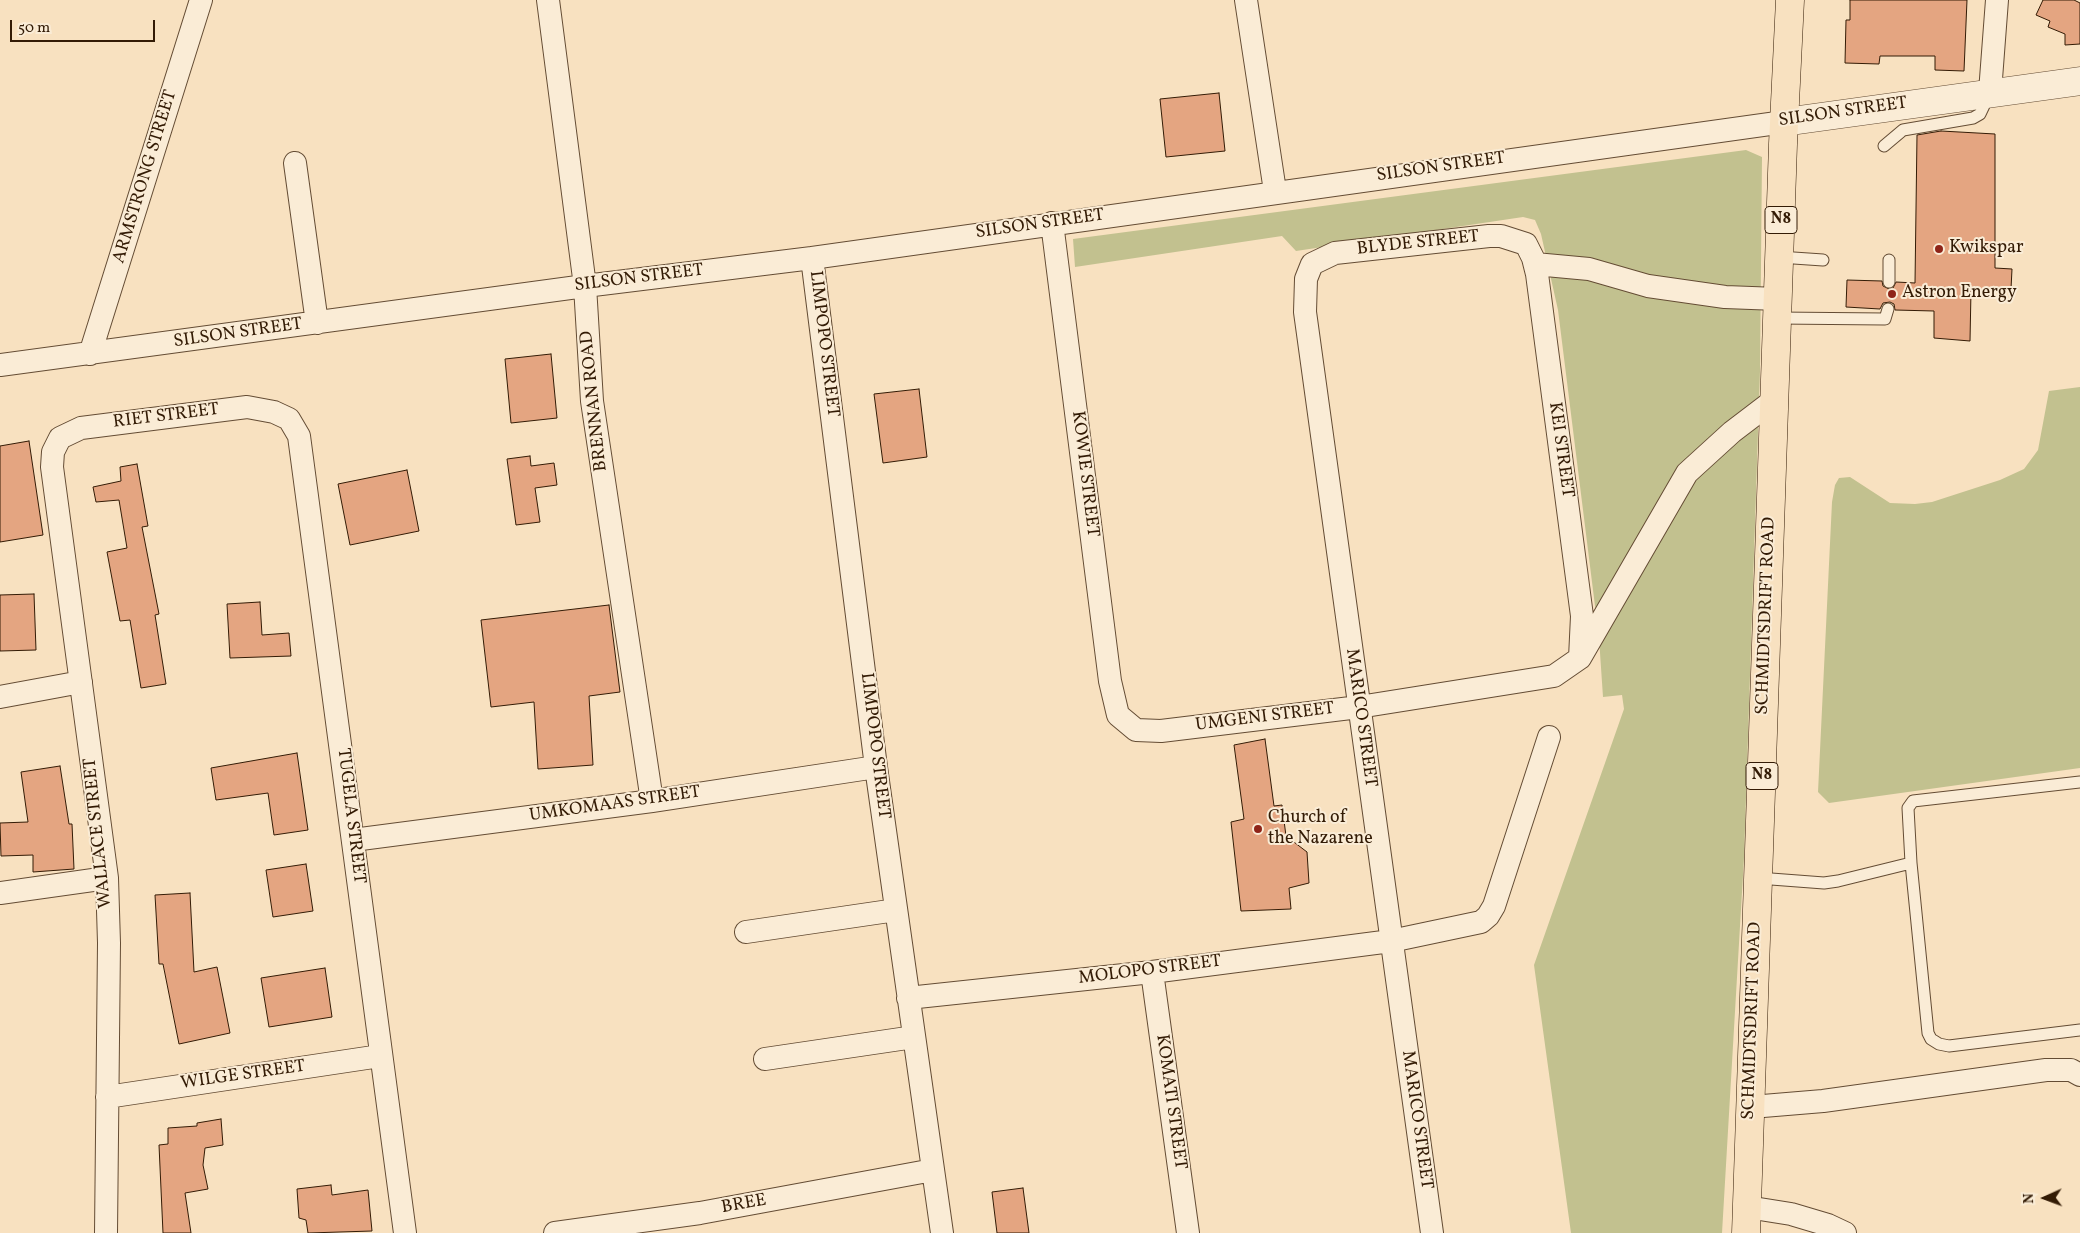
<!DOCTYPE html>
<style>
body{margin:0}
#map{position:relative;width:2080px;height:1233px;overflow:hidden;background:#f8e1c0;font-family:Vollkorn,serif}
canvas{display:block}
.north{position:absolute;left:2020px;top:1173px;width:50px;height:50px;-webkit-text-stroke:4px #faecd6;paint-order:stroke;rotate:268deg;font-size:14px;font-weight:700;line-height:20px;text-align:center;color:#331b05}
.north::after{content:'';display:block;margin:auto;width:18px;height:22px;background:#331b05;clip-path:polygon(50% 0,100% 100%,50% 72%,0 100%)}
.scale{position:absolute;left:10px;top:20px;width:145px;height:22px;box-sizing:border-box;border:2px solid #331b05;border-top:0;padding-left:6px;font-size:15px;line-height:18px;white-space:nowrap;color:#331b05;-webkit-text-stroke:4px #faecd6;paint-order:stroke}
</style>
<div id="map">
<canvas width="2080" height="1233"></canvas>
<div class="north">N</div>
<div class="scale">50 m</div>
</div>
<script>
const g = document.querySelector('canvas').getContext('2d');
g.lineJoin = 'round';
function fill(path, color) { g.fillStyle = color; g.fill(path, 'evenodd'); }
const shape = rows => new Path2D(rows.map(r => 'M' + r).join(''));
function stroke(path, color, width, dash) { g.strokeStyle = color; g.lineWidth = width; g.lineCap = dash ? 'butt' : 'round'; g.setLineDash(dash || []); g.stroke(path); }
function label(font, color, halo, rows, align = 'center') {
  g.font = font + ' Vollkorn,serif'; g.lineWidth = 4; g.setLineDash([]); g.textBaseline = 'middle'; g.strokeStyle = halo; g.fillStyle = color; for (const [text, x, y, turn = 0] of rows) {
    g.save(); g.translate(x, y); g.rotate((+turn || 0) * Math.PI / 180); g.textAlign = isNaN(turn) ? turn : align; if (halo) g.strokeText(text, 0, 0); g.fillText(text, 0, 0); g.restore();
  }
}
const green = shape([
 [1746,150,1762,157,1760,371,1744,858,1722,1233,1571,1233,1534,965,1624,709,1622,695,1603,697,1599,638,1558,310,1541,234,1535,220,1523,217,1296,251,1282,236,1075,267,1073,239],
 [2080,387,2080,768,1829,803,1818,792,1832,502,1835,485,1839,478,1850,477,1890,503,1915,504,1932,502,2000,480,2024,469,2038,450,2049,391]
]);
const building = shape([
 [1850,0,1967,0,1964,71,1935,70,1935,56,1880,56,1879,64,1845,63,1846,20,1850,20,1850,0],
 [2043,0,2074,0,2080,3,2080,44,2065,45,2065,34,2048,27,2050,21,2036,15,2043,0],
 [1219,93,1225,151,1166,157,1160,99,1219,93],
 [1941,131,1995,134,1995,268,2012,269,2011,289,1971,290,1970,341,1934,338,1934,311,1895,310,1894,304,1890,302,1883,303,1880,309,1846,307,1847,280,1882,281,1883,286,1889,289,1893,288,1896,282,1915,283,1917,135,1941,131],
 [551,354,557,418,511,423,505,359,551,354],
 [919,389,927,457,883,463,874,394,919,389],
 [29,441,43,535,0,542,0,446,29,441],
 [530,456,531,466,554,463,557,485,535,488,540,522,516,525,507,459,530,456],
 [137,464,148,526,142,527,159,614,155,615,166,684,141,688,130,620,120,621,107,552,127,548,119,500,96,502,93,487,121,481,120,467,137,464],
 [407,470,419,531,350,545,338,484,407,470],
 [34,594,36,650,0,651,0,595,34,594],
 [260,602,262,635,289,633,291,656,230,658,227,604,260,602],
 [609,605,620,692,589,696,593,765,538,769,534,702,491,707,481,620,609,605],
 [1265,739,1274,806,1282,805,1286,836,1307,852,1309,883,1289,888,1291,909,1241,911,1231,822,1244,819,1234,745,1265,739],
 [297,753,308,830,274,835,268,793,216,800,211,768,297,753],
 [60,766,69,824,72,824,74,869,33,872,33,855,1,856,0,823,28,822,21,772,60,766],
 [306,864,313,911,273,917,266,870,306,864],
 [190,893,194,972,217,967,230,1033,179,1044,163,964,159,964,155,895,190,893],
 [325,968,332,1017,269,1027,261,978,325,968],
 [221,1119,223,1145,205,1148,203,1165,208,1189,185,1193,191,1233,163,1233,159,1145,168,1144,168,1128,197,1126,197,1123,221,1119],
 [331,1185,332,1195,368,1190,372,1231,308,1233,306,1220,299,1218,297,1189,331,1185],
 [1023,1188,1029,1233,997,1233,992,1192,1023,1188]
]);
const service = shape([
 [1884,146,1903,130,1973,118,1980,114,1989,95],
 [1779,257,1823,260],
 [1889,260,1889,282],
 [1777,318,1885,319,1888,309],
 [1911,863,1908,808,1913,801,2080,782],
 [1758,878,1824,883,1838,881,1911,863,1928,1033,1931,1039,1939,1044,1949,1046,2080,1030]
]);
const minor = shape([
 [548,0,585,286,592,401,652,801],
 [1246,0,1275,191],
 [1990,92,1997,0],
 [295,163,317,323],
 [1052,223,1110,681,1118,715,1136,730,1161,731,1359,707,1554,676,1580,658,1687,473,1732,432,1774,400],
 [812,258,876,767,942,1233],
 [1535,264,1589,269,1648,286,1725,297,1778,299],
 [90,354,201,0],
 [0,365,585,286,812,258,1784,122],
 [0,697,81,682],
 [353,840,652,801,876,767],
 [0,893,107,878],
 [746,932,896,910],
 [1152,972,1188,1233],
 [908,998,1152,972,1391,941,1481,922,1488,916,1494,906,1549,737],
 [765,1059,914,1037],
 [107,1097,380,1056],
 [1751,1107,1823,1101,2046,1070,2071,1070,2080,1075],
 [1747,1207,1791,1214,1828,1225,1845,1233],
 [106,1233,109,943,107,878,52,467,53,452,60,438,81,428,247,407,274,412,289,419,299,436,405,1233],
 [555,1233,700,1213,933,1170],
 [1432,1233,1305,312,1306,279,1312,264,1335,253,1489,236,1501,236,1526,244,1533,258,1537,274,1582,616,1580,658]
]);
const tertiary = shape([
 [1784,122,2080,81]
]);
const trunk = shape([
 [1746,1233,1783,144,1790,0]
]);
const markers = [
 [1939,249,5,"#8f2418"],
 [1892,294,5,"#8f2418"],
 [1258,829,5,"#8f2418"]
];
const shields = [
 [1781,220,32],
 [1762,776,32]
];
const shieldNames = [
 ["N8",1781,220],
 ["N8",1762,776]
];
const streetNames = [
 ["SILSON STREET",1843,113,-8],
 ["SILSON STREET",1441,168,-8],
 ["ARMSTRONG STREET",146,177,-73],
 ["SILSON STREET",1040,225,-8],
 ["BLYDE STREET",1418,244,-6],
 ["SILSON STREET",639,279,-7],
 ["SILSON STREET",238,334,-8],
 ["LIMPOPO STREET",823,344,83],
 ["BRENNAN ROAD",595,401,-96],
 ["RIET STREET",166,417,-7],
 ["KEI STREET",1560,450,82],
 ["KOWIE STREET",1084,474,83],
 ["SCHMIDTSDRIFT ROAD",1767,616,-88],
 ["UMGENI STREET",1265,718,-7],
 ["MARICO STREET",1360,718,82],
 ["LIMPOPO STREET",874,746,83],
 ["UMKOMAAS STREET",615,805,-8],
 ["TUGELA STREET",350,816,83],
 ["WALLACE STREET",99,833,-96],
 ["MOLOPO STREET",1150,971,-7],
 ["SCHMIDTSDRIFT ROAD",1753,1021,-88],
 ["WILGE STREET",243,1076,-8],
 ["KOMATI STREET",1170,1102,82],
 ["MARICO STREET",1416,1120,82],
 ["BREE",744,1205,-10]
];
const poiNames = [
 ["Kwikspar",1949,249],
 ["Astron Energy",1902,294],
 ["Church of",1268,819],
 ["the Nazarene",1268,840]
];
fill(green, '#c2c18f');
fill(building, '#e4a581');
stroke(building, '#331b05', 1);
stroke(service, '#644c34', 13);
stroke(minor, '#644c34', 24);
stroke(tertiary, '#644c34', 29);
stroke(trunk, '#331b05', 29);
stroke(service, '#faecd6', 11);
stroke(minor, '#faecd6', 22);
stroke(tertiary, '#faecd6', 28);
stroke(trunk, '#f8e1c0', 28);
for (const [x, y, r, color] of markers) { const dot = new Path2D(); dot.arc(x, y, r, 0, 2 * Math.PI); g.fillStyle = color; g.fill(dot); stroke(dot, '#faecd6', 2); }
for (const [x, y, w] of shields) { const box = new Path2D(); box.roundRect(x - w / 2, y - 13.5, w, 27, 4); g.fillStyle = '#faecd6'; g.fill(box); stroke(box, '#331b05', 1); }
label('bold 16px', '#331b05', null, shieldNames);
label('18px', '#331b05', '#faecd6', streetNames);
label('18px', '#331b05', '#faecd6', poiNames, 'left');
</script>
